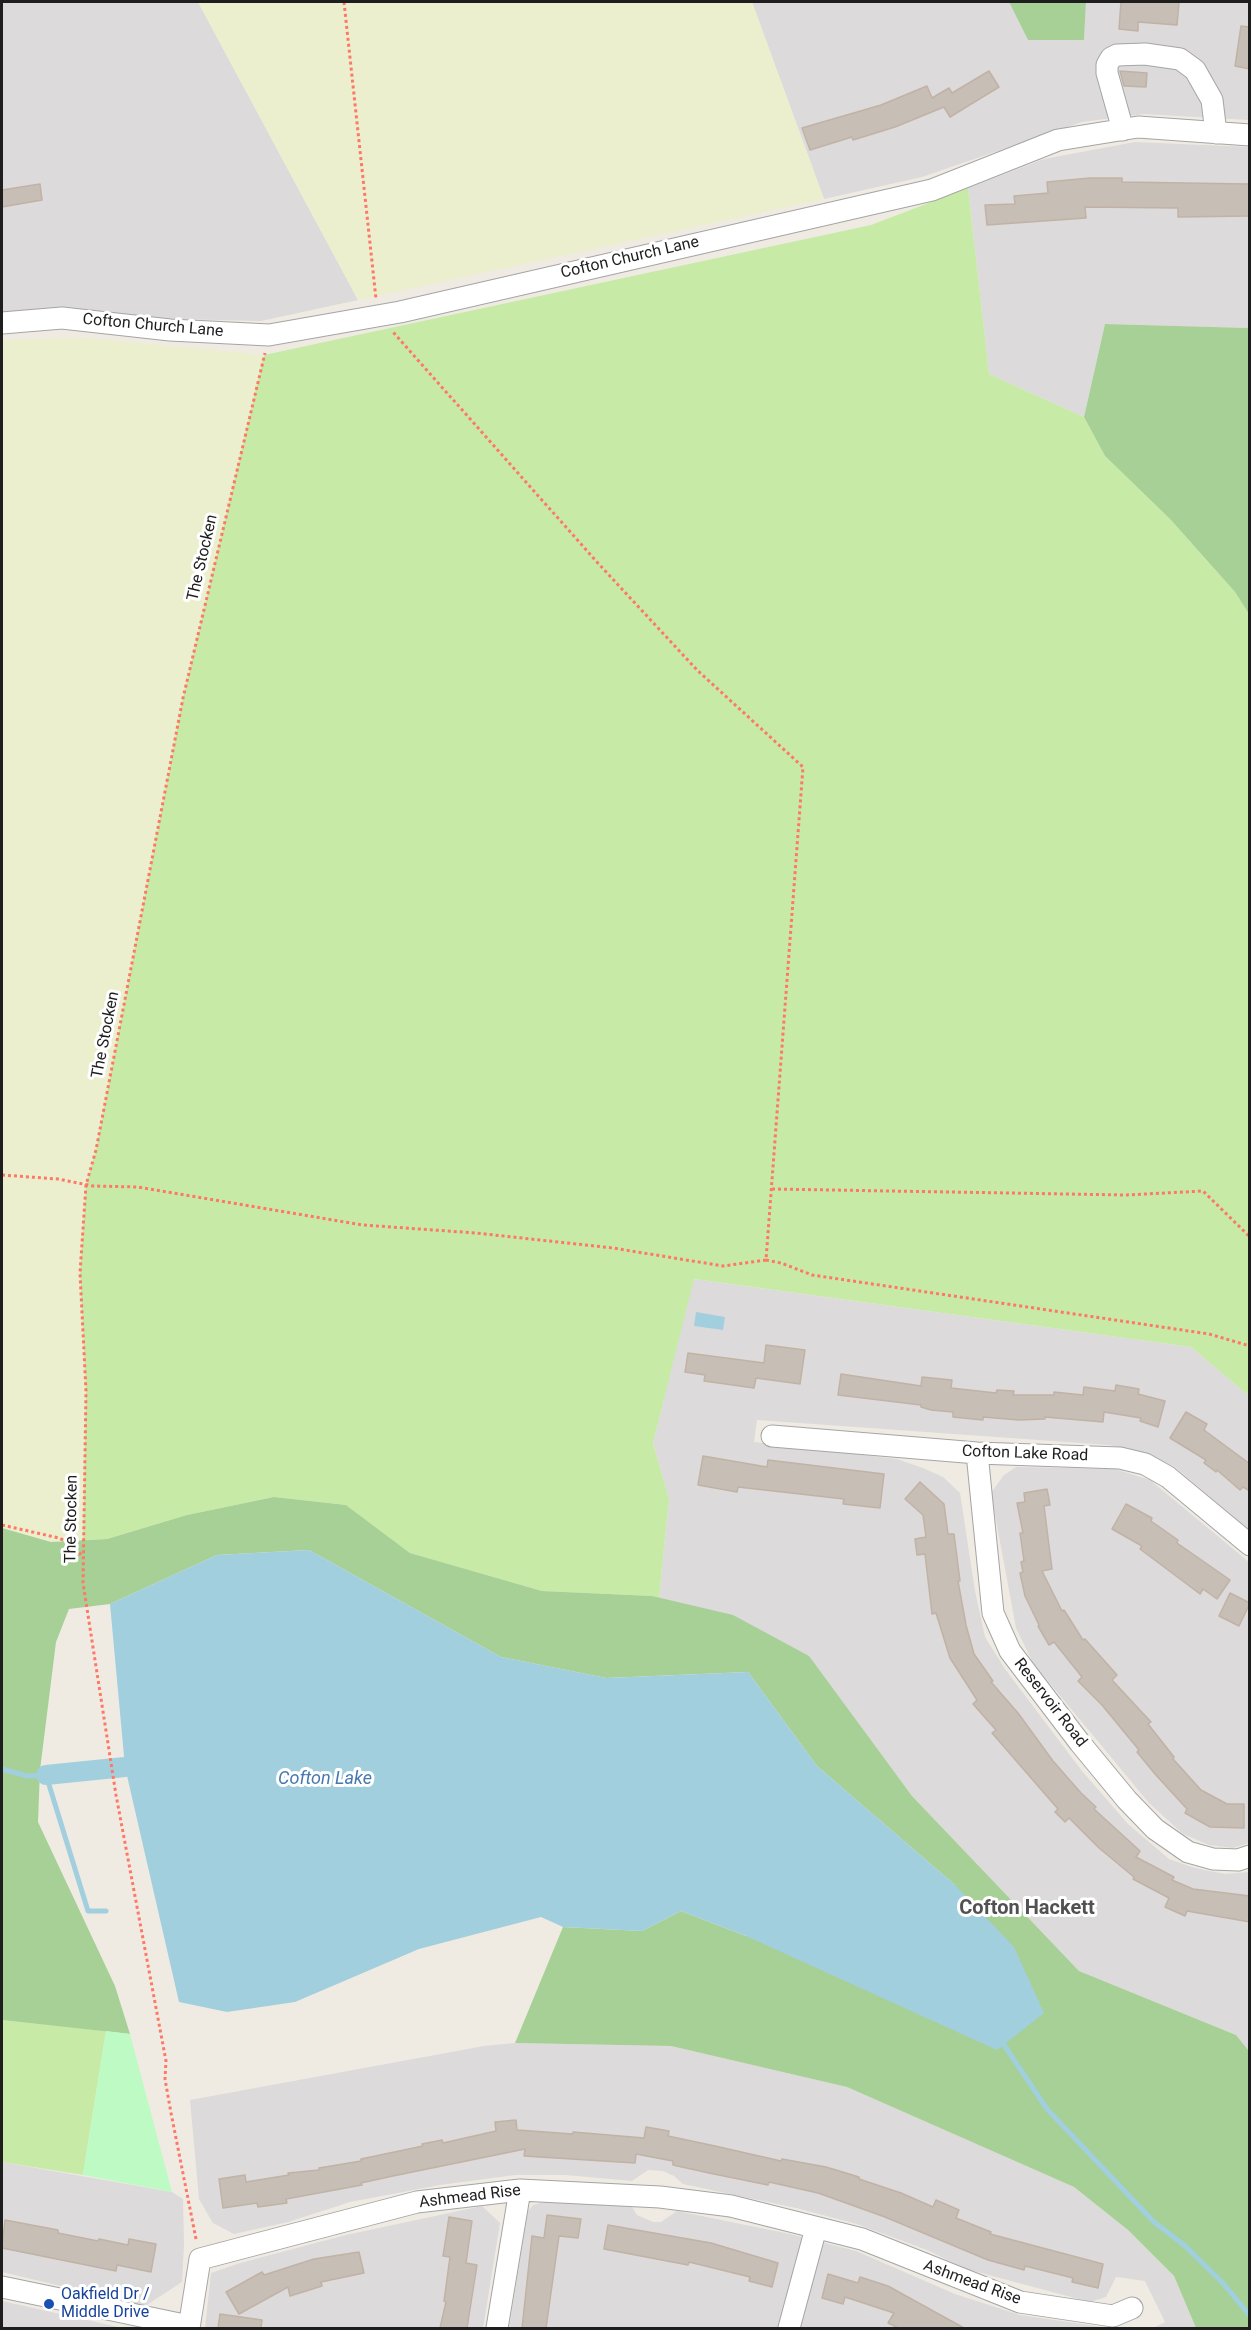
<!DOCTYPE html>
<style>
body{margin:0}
#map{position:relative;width:1251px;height:2330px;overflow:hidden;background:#efebe3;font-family:Roboto,sans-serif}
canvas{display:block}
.frame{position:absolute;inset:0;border:3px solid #1e1e1e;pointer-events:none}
</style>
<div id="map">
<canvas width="1251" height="2330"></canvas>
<div class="frame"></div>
</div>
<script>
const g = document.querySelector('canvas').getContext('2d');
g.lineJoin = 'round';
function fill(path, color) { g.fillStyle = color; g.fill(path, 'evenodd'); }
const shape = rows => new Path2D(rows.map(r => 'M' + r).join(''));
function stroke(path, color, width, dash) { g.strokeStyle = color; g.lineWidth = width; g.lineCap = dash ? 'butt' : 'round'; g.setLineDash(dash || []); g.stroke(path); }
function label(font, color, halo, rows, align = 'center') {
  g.font = font + ' Roboto,sans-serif'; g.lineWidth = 6; g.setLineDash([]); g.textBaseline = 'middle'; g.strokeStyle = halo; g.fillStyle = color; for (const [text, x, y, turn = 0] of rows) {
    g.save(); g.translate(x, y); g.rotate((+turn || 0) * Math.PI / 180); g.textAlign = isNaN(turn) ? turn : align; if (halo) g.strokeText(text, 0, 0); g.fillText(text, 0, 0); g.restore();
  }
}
const residential = shape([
 [2,2,198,2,358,300,261,321,2,315],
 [752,2,1009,2,1028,40,1084,40,1086,2,1249,2,1249,120,1144,114,1082,122,922,177,824,199],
 [1135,142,1249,147,1249,328,1105,324,1084,417,989,374,968,188,1044,159],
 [693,1279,1191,1347,1249,1396,1249,1530,1175,1467,1145,1453,1109,1445,757,1420,754,1442,897,1459,923,1468,943,1477,960,1493,975,1591,985,1637,1005,1669,1082,1771,1128,1824,1169,1859,1195,1868,1225,1874,1249,1872,1249,2051,1236,2035,1079,1971,912,1796,808,1656,659,1598,669,1499,653,1443],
 [1016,1467,1115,1469,1150,1480,1249,1562,1249,1843,1233,1848,1209,1845,1183,1834,1149,1803,1033,1663,1016,1628,991,1493,1004,1475],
 [515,2043,671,2046,847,2087,1074,2187,1128,2230,1174,2276,1196,2328,1153,2328,1165,2322,1145,2281,1116,2277,1106,2297,1090,2302,966,2269,927,2250,857,2224,796,2208,683,2184,674,2176,663,2171,648,2170,632,2181,566,2175,515,2175,440,2185,350,2202,288,2222,234,2234,213,2223,199,2199,190,2100,484,2046],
 [2,2162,172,2192,183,2199,184,2244,182,2282,145,2306,2,2272],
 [544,2202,631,2205,637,2215,653,2222,661,2222,677,2211,790,2234,856,2251,955,2294,1020,2315,1109,2328,509,2328,528,2211,533,2205],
 [482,2206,500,2223,483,2328,205,2328,211,2273,240,2263,346,2235],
 [2,2301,123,2328,2,2328]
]);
const farmland = shape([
 [198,2,752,2,824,199,358,300],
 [85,338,264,355,183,698,96,1150,86,1185,80,1273,86,1391,83,1540,51,1542,2,1528,2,340]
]);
const grass = shape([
 [968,188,989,374,1084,417,1105,456,1171,520,1235,592,1249,614,1249,1396,1191,1347,694,1279,653,1443,669,1499,659,1598,652,1596,542,1591,410,1553,346,1505,274,1497,187,1515,107,1539,83,1540,86,1391,80,1273,86,1185,96,1150,183,698,264,355,871,225],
 [2,2020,106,2031,83,2175,2,2162]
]);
const forest = shape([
 [1009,2,1086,2,1084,40,1028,40],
 [1105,324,1249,328,1249,614,1235,592,1171,520,1105,456,1084,417],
 [274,1497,346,1505,410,1553,542,1591,652,1596,733,1615,809,1656,912,1796,1079,1971,1236,2035,1249,2051,1249,2328,1196,2328,1174,2276,1128,2230,1074,2187,847,2087,671,2046,515,2043,563,1927,642,1931,681,1911,746,1936,955,1885,817,1766,748,1672,606,1678,501,1657,309,1550,217,1555,110,1604,69,1609,56,1642,40,1770,38,1822,115,1986,130,2034,2,2020,2,1528,51,1542,107,1539,187,1515]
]);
const park = shape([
 [106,2031,130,2034,172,2192,83,2175]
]);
const water = shape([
 [696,1312,725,1317,723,1330,694,1326],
 [309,1550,501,1657,606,1678,748,1672,817,1766,955,1885,1014,1947,1044,2013,997,2050,746,1936,681,1911,642,1931,563,1927,541,1917,419,1949,295,2002,227,2012,179,2002,125,1767,110,1604,217,1555]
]);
const stream = shape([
 [2,1769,27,1776,46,1775,88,1911,106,1911],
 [1004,2045,1047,2109,1154,2222,1184,2245,1223,2283,1250,2316]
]);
const canal = shape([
 [46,1775,125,1767]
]);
const building = shape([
 [1121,2,1179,2,1177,25,1138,22,1138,31,1119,29,1121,2],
 [1241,26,1250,27,1250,69,1235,66,1241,26],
 [989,71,999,87,950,117,944,107,895,127,853,140,852,137,810,150,802,128,881,105,927,86,932,98,949,88,952,93,989,71],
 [1120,71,1147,73,1146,87,1124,86,1120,71],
 [1090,178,1122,178,1122,182,1249,184,1249,216,1178,217,1178,208,1085,207,1086,218,987,225,985,205,1015,204,1014,196,1048,193,1047,182,1090,178],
 [40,184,42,200,2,207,2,190,40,184],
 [766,1345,805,1350,800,1384,756,1378,754,1388,704,1381,705,1375,685,1372,688,1353,764,1363,766,1345],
 [841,1374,921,1386,922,1377,952,1380,951,1388,996,1393,997,1390,1014,1391,1013,1395,1054,1395,1054,1392,1083,1395,1084,1387,1115,1391,1116,1385,1139,1389,1138,1394,1165,1401,1158,1427,1140,1421,1141,1418,1104,1412,1103,1422,1045,1417,1045,1419,1019,1420,983,1417,983,1420,953,1417,953,1412,931,1410,921,1407,921,1405,838,1395,841,1374],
 [1186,1412,1207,1424,1204,1430,1250,1464,1250,1491,1243,1487,1240,1490,1217,1470,1216,1472,1204,1463,1206,1460,1170,1438,1186,1412],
 [703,1456,767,1467,768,1460,884,1474,880,1508,843,1504,844,1499,738,1487,737,1492,698,1485,703,1456],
 [920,1482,944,1504,948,1534,954,1534,960,1581,958,1581,966,1625,974,1654,993,1681,991,1682,1018,1713,1053,1761,1081,1793,1096,1807,1094,1809,1140,1851,1136,1857,1174,1877,1172,1880,1193,1889,1250,1896,1250,1922,1187,1911,1185,1916,1165,1907,1169,1898,1133,1879,1134,1877,1099,1848,1069,1818,1065,1822,1055,1812,1058,1809,992,1733,996,1730,973,1704,977,1700,950,1658,936,1613,932,1614,925,1554,917,1555,915,1539,926,1537,923,1515,905,1499,920,1482],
 [1047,1489,1050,1505,1044,1506,1052,1569,1042,1571,1062,1611,1064,1610,1083,1640,1085,1639,1117,1675,1112,1680,1151,1722,1148,1724,1174,1757,1173,1759,1201,1790,1227,1804,1244,1804,1244,1828,1210,1827,1185,1813,1187,1809,1155,1774,1137,1752,1139,1750,1102,1705,1078,1681,1082,1677,1054,1642,1049,1645,1038,1626,1039,1625,1025,1596,1020,1573,1023,1572,1021,1562,1024,1561,1020,1533,1023,1533,1017,1503,1025,1502,1024,1493,1047,1489],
 [1126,1504,1152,1518,1151,1521,1178,1540,1177,1543,1230,1580,1217,1599,1203,1589,1200,1594,1140,1549,1142,1546,1112,1529,1126,1504],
 [1230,1593,1250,1603,1239,1626,1219,1616,1230,1593],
 [516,2120,517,2130,573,2134,573,2132,644,2138,646,2127,669,2131,668,2136,715,2146,781,2161,782,2159,826,2167,859,2177,859,2179,901,2193,933,2207,936,2200,959,2210,956,2218,991,2232,990,2234,1103,2264,1098,2288,1072,2282,1073,2278,1025,2266,1024,2270,988,2260,885,2217,818,2193,769,2182,768,2185,709,2173,673,2165,673,2161,636,2154,635,2163,524,2156,525,2149,393,2176,361,2183,362,2185,286,2199,287,2203,258,2207,257,2203,223,2208,219,2179,245,2175,246,2182,289,2175,288,2173,319,2170,319,2168,361,2161,361,2159,423,2146,422,2144,442,2140,443,2143,496,2131,495,2122,516,2120],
 [547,2215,581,2219,578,2238,559,2236,546,2328,522,2328,532,2236,544,2238,547,2215],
 [449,2217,472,2221,466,2263,477,2265,467,2328,440,2328,446,2302,444,2301,450,2257,443,2256,449,2217],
 [5,2220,58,2230,58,2233,98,2241,99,2239,128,2245,129,2239,156,2244,151,2272,117,2265,116,2271,2,2248,5,2220],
 [608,2225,711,2243,778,2263,772,2287,749,2281,750,2277,689,2262,688,2265,604,2249,608,2225],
 [359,2252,364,2273,321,2282,322,2286,290,2296,288,2287,239,2314,226,2292,262,2272,264,2275,314,2259,359,2252],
 [828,2274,858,2283,860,2277,888,2286,964,2328,899,2328,888,2323,894,2313,845,2297,843,2304,822,2298,828,2274],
 [220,2314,262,2320,261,2328,218,2328,220,2314]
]);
const path = shape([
 [344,2,376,299],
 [2,1175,58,1179,93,1186,138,1187,363,1225,476,1233,613,1248,723,1266,766,1260,803,767,697,670,596,561,393,332],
 [772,1189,1126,1195,1203,1191,1250,1237],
 [766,1260,781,1263,812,1275,1209,1334,1250,1346],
 [2,1525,59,1538,75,1546,83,1558],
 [196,2239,171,2113,165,2079,166,2061,116,1795,83,1583,86,1391,80,1273,86,1185,96,1150,183,698,265,353]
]);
const minor = shape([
 [1123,130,1107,73,1107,65,1111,58,1117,55,1145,54,1180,59,1195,70,1212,100,1216,133],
 [2,323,62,318,170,330,269,335,400,312,932,190,1058,140,1138,127,1250,135],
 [772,1436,977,1453,1120,1458,1145,1464,1168,1477,1250,1545],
 [977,1453,993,1613,1010,1651,1080,1743,1127,1800,1155,1829,1188,1852,1213,1859,1238,1860,1250,1856],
 [2,2287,189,2326],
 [189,2328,200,2259,417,2202,520,2190,660,2197,731,2206,862,2239,1020,2302,1113,2316,1132,2308],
 [497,2328,520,2190],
 [789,2328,816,2228]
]);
const markers = [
 [49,2304,6,"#1a4fb4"]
];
const streetNames = [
 ["Cofton Church Lane",630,258,-13],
 ["Cofton Church Lane",153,326,5],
 ["The Stocken",203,558,-77],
 ["The Stocken",106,1035,-79],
 ["Cofton Lake Road",1025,1454,2],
 ["The Stocken",72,1519,-89],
 ["Reservoir Road",1050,1703,52],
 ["Ashmead Rise",470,2197,-7],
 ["Ashmead Rise",972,2283,20]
];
const transitNames = [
 ["Oakfield Dr /",61,2295],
 ["Middle Drive",61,2313]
];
const waterNames = [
 ["Cofton Lake",325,1779]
];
const quarterNames = [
 ["Cofton Hackett",1027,1909]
];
fill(residential, '#dcdada');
fill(farmland, '#ebefcd');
fill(grass, '#c7eba7');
fill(forest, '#a6d096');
fill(park, '#befbc4');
fill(water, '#a2cfde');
stroke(stream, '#a2cfde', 5);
stroke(canal, '#a2cfde', 20);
fill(building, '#c7beb6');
stroke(building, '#c1b2a5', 1.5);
stroke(minor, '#a5a5a5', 23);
stroke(path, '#fe7865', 3, [3, 3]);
stroke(minor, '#fff', 21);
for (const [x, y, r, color] of markers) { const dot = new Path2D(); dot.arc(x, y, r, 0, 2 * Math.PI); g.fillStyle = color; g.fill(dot); stroke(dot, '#fff', 2); }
label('16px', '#1e1e1e', '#fff', streetNames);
label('16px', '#164399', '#fff', transitNames, 'left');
label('italic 18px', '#4779b0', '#fff', waterNames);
label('bold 20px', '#515151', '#fff', quarterNames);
</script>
